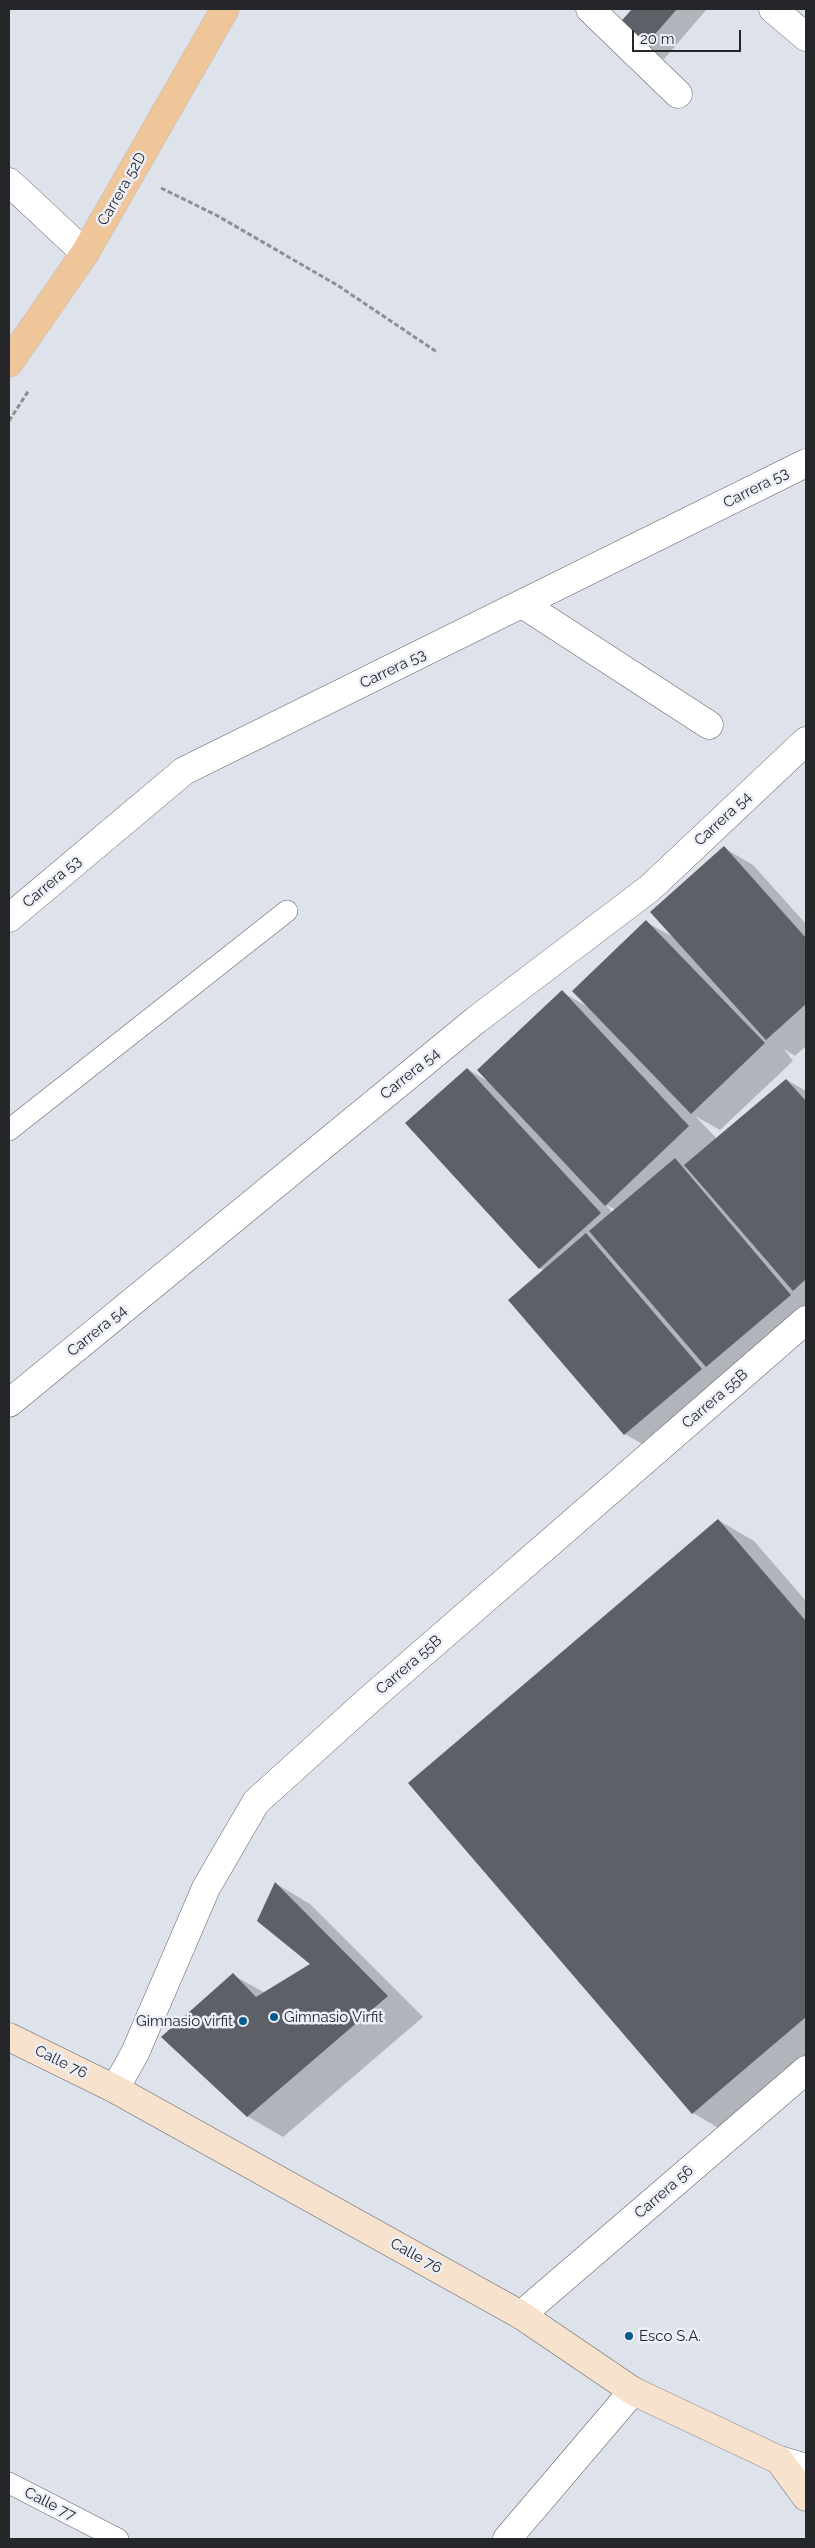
<!DOCTYPE html>
<style>
body{margin:0}
#map{position:relative;width:815px;height:2548px;overflow:hidden;background:#dee2ea;font-family:Raleway,sans-serif}
canvas{display:block}
.frame{position:absolute;inset:0;border:10px solid #252629;pointer-events:none}
.scale{position:absolute;left:632px;top:30px;width:109px;height:22px;box-sizing:border-box;border:2px solid #252629;border-top:0;padding-left:6px;font-size:15px;line-height:18px;white-space:nowrap;color:#252629;-webkit-text-stroke:4px #eceff7;paint-order:stroke}
</style>
<div id="map">
<canvas width="815" height="2548"></canvas>
<div class="frame"></div>
<div class="scale">20 m</div>
</div>
<script>
const g = document.querySelector('canvas').getContext('2d');
g.lineJoin = 'round';
function fill(path, color) { g.fillStyle = color; g.fill(path, 'evenodd'); }
const shape = rows => new Path2D(rows.map(r => 'M' + r).join(''));
function stroke(path, color, width, dash) { g.strokeStyle = color; g.lineWidth = width; g.lineCap = dash ? 'butt' : 'round'; g.setLineDash(dash || []); g.stroke(path); }
function label(font, color, halo, rows, align = 'center') {
  g.font = font + ' Raleway,sans-serif'; g.lineWidth = 5; g.setLineDash([]); g.textBaseline = 'middle'; g.strokeStyle = halo; g.fillStyle = color; for (const [text, x, y, turn = 0] of rows) {
    g.save(); g.translate(x, y); g.rotate((+turn || 0) * Math.PI / 180); g.textAlign = isNaN(turn) ? turn : align; if (halo) g.strokeText(text, 0, 0); g.fillText(text, 0, 0); g.restore();
  }
}
const shadow = shape([
 [634,9,707,9,664,59,644,47,619,26],
 [724,848,753,865,806,924,806,1046,795,1056,784,1049,793,1061,720,1130,695,1116,717,1139,787,1080,806,1091,806,1333,661,1455,625,1434,509,1300,544,1270,539,1268,467,1069,488,1081,562,992,588,1007,646,922,675,938],
 [606,1205,616,1210,613,1213],
 [718,1520,754,1541,806,1601,806,2068,729,2134,693,2113],
 [275,1883,310,1904,423,2017,283,2137,247,2116,233,1975,265,1993,312,1964]
]);
const building = shape([
 [632,9,677,9,643,48,617,26],
 [724,846,806,938,806,1004,766,1040,650,912],
 [646,920,765,1043,691,1114,572,991],
 [562,990,689,1126,605,1206,477,1070],
 [467,1068,601,1213,539,1269,405,1123],
 [786,1079,806,1101,806,1279,793,1291,684,1165],
 [675,1158,791,1295,706,1367,589,1231],
 [586,1233,702,1369,624,1435,508,1300],
 [718,1519,806,1621,806,2017,692,2114,408,1783],
 [275,1882,388,1996,247,2117,161,2037,233,1973,256,1997,310,1964,257,1921]
]);
const path = shape([
 [161,188,216,215,337,285,437,352],
 [9,421,29,390]
]);
const lane = shape([
 [9,1130,287,911],
 [9,2483,118,2539]
]);
const street = shape([
 [590,9,678,94],
 [773,9,806,37],
 [9,182,85,253],
 [524,605,709,725],
 [9,918,184,771,806,463],
 [9,1403,476,1020,650,888,806,741],
 [115,2089,135,2053,206,1888,256,1802,370,1699,806,1320],
 [521,2315,806,2070],
 [779,2460,806,2468],
 [507,2539,633,2391]
]);
const secondary = shape([
 [9,2037,115,2089,521,2315,633,2391,779,2460,806,2497]
]);
const primary = shape([
 [9,363,85,253,225,9]
]);
const markers = [
 [274,2017,5,"#075a8d"],
 [243,2021,5,"#075a8d"],
 [629,2336,5,"#075a8d"]
];
const streetNames = [
 ["Carrera 52D",122,189,-60],
 ["Carrera 53",756,488,-27],
 ["Carrera 53",393,669,-26],
 ["Carrera 54",723,819,-43],
 ["Carrera 53",52,882,-40],
 ["Carrera 54",410,1074,-39],
 ["Carrera 54",97,1331,-39],
 ["Carrera 55B",715,1399,-41],
 ["Carrera 55B",409,1665,-41],
 ["Calle 76",61,2062,26],
 ["Carrera 56",664,2192,-41],
 ["Calle 76",416,2256,29],
 ["Calle 77",50,2504,27]
];
const poiNames = [
 ["Gimnasio Virfit",284,2017],
 ["Gimnasio virfit",233,2021,"right"],
 ["Esco S.A.",639,2336]
];
fill(shadow, '#0003');
fill(building, '#5e6068');
stroke(lane, '#63656d', 22);
stroke(street, '#63656d', 29);
stroke(secondary, '#63656d', 29);
stroke(primary, '#bebebf', 29);
stroke(path, '#8d8f95', 3, [5, 2.5]);
stroke(lane, '#fff', 21);
stroke(street, '#fff', 28);
stroke(secondary, '#f7e2cd', 28);
stroke(primary, '#efc59a', 28);
for (const [x, y, r, color] of markers) { const dot = new Path2D(); dot.arc(x, y, r, 0, 2 * Math.PI); g.fillStyle = color; g.fill(dot); stroke(dot, '#eceff7', 2); }
label('15px', '#252629', '#eceff7', streetNames);
label('15px', '#252629', '#eceff7', poiNames, 'left');
</script>
